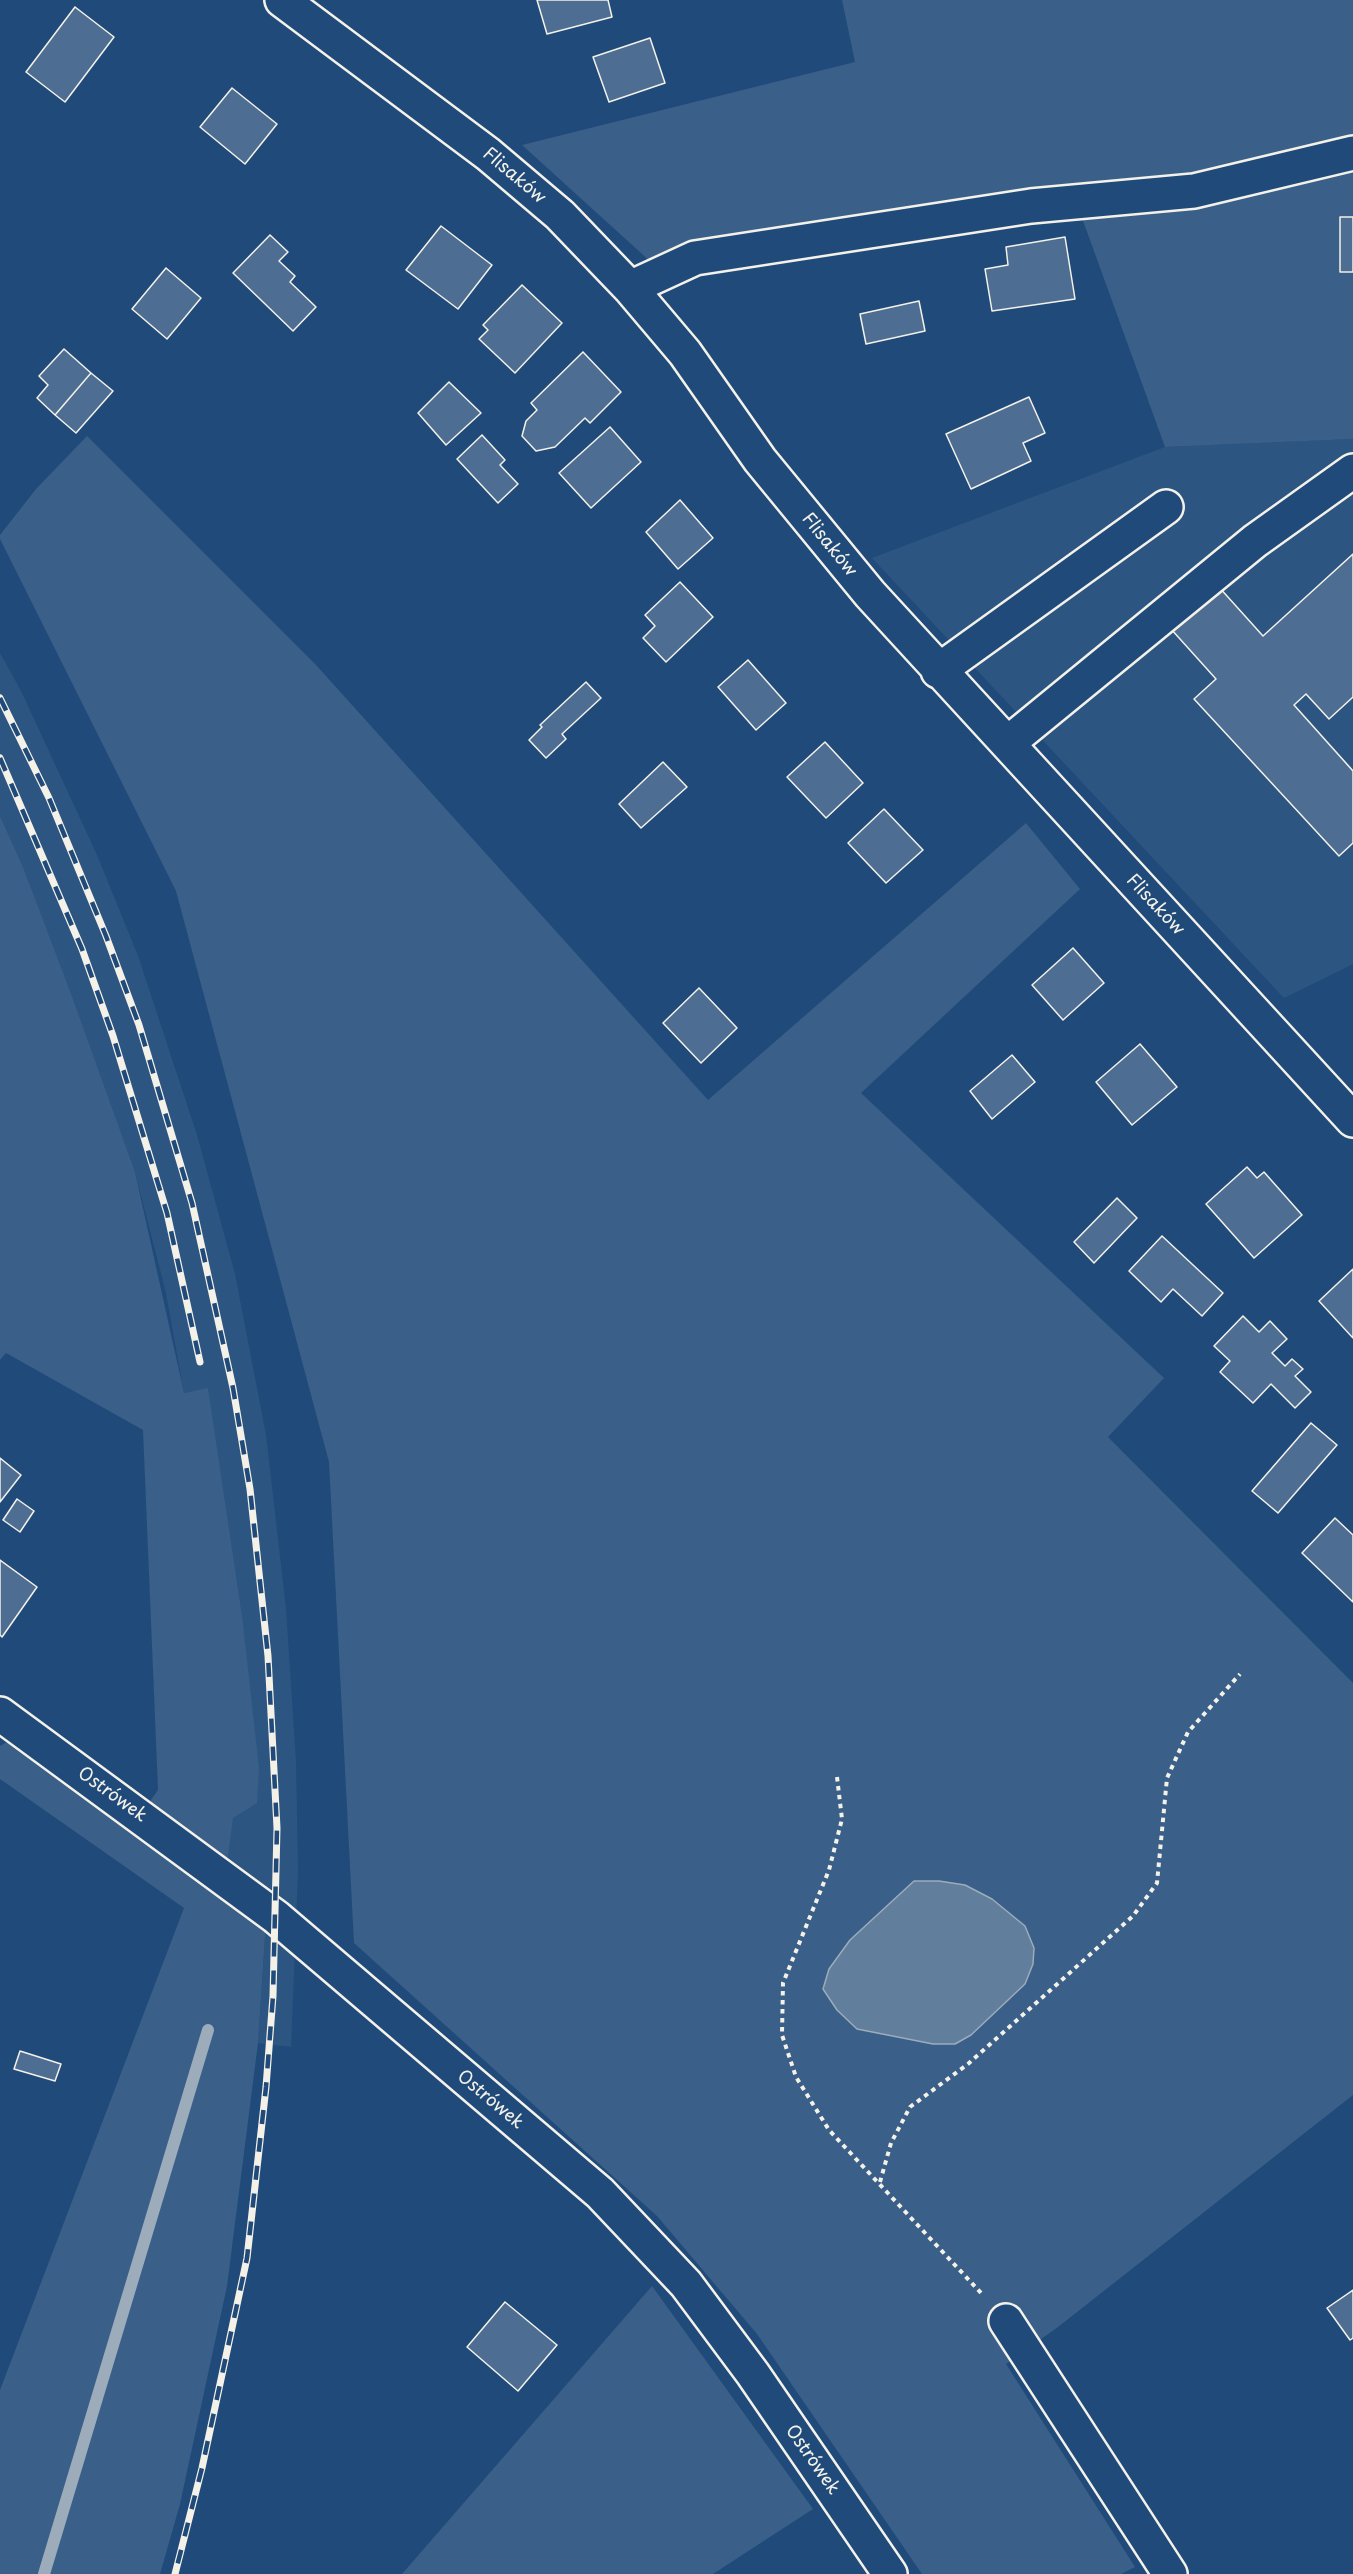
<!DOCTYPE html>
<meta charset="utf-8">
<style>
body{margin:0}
canvas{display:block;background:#1f4a7a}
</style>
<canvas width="1353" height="2574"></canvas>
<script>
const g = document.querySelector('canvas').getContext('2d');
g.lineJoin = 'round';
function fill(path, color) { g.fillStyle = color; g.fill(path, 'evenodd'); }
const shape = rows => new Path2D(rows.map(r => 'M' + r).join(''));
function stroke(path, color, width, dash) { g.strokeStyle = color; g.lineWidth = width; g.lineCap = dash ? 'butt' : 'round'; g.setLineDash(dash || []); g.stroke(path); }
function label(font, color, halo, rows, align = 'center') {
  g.font = font + ' "Playpen Sans",sans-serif'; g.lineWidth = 5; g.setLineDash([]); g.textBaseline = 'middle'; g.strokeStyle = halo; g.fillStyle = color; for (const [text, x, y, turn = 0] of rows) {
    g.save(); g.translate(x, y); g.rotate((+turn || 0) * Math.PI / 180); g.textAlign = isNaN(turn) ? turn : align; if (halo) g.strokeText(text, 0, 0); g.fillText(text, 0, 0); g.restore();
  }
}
const built = shape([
 [1353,439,1353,964,1284,998,872,558,1165,447],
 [0,653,21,691,97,855,138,956,197,1135,235,1274,266,1435,286,1609,296,1762,298,1872,291,2047,258,2043,266,1922,222,1889,242,1615,208,1389,184,1393,166,1293,135,1172,23,867,0,816]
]);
const green = shape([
 [842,0,1353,0,1353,439,1165,447,1082,218,1080,194,866,212,652,263,522,145,855,62],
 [87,436,316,665,708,1100,1026,823,1080,889,861,1093,1164,1378,1108,1437,1353,1683,1353,2095,1058,2327,1006,2364,1135,2567,1121,2574,922,2574,757,2334,657,2216,354,1943,329,1462,176,891,0,539,0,535,36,489],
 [0,816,23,867,71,994,135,1172,184,1393,208,1388,242,1615,259,1768,257,1803,233,1818,227,1862,148,1804,158,1790,143,1430,6,1353,0,1360],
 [7,1742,24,1746,266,1922,258,2043,227,2286,180,2504,160,2574,0,2574,0,2390,184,1908,0,1779,0,1746],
 [652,2286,813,2509,713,2574,402,2574]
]);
const water = shape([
 [914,1881,939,1881,965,1885,992,1899,1025,1926,1034,1948,1033,1964,1025,1984,971,2035,955,2044,933,2044,857,2029,837,2010,823,1989,829,1969,850,1940,914,1881]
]);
const stream = shape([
 [44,2574,208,2030]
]);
const building = shape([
 [537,0,608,0,612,17,547,34,537,0],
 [75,7,114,37,65,102,26,72,75,7],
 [650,38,665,83,609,102,593,57,650,38],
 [232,88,277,124,245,164,200,127,232,88],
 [1340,217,1353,217,1353,272,1340,272,1340,217],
 [441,226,492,265,458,309,406,270,441,226],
 [270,235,288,252,279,261,295,276,290,282,316,307,293,331,233,273,270,235],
 [1065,237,1075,299,992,311,985,269,1008,265,1006,247,1065,237],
 [166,268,201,298,167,339,132,309,166,268],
 [522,285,562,323,515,373,479,339,488,330,483,325,522,285],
 [919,301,925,331,866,344,860,314,919,301],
 [64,349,91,373,55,415,37,398,48,385,39,376,64,349],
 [583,352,621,392,590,423,585,418,555,447,536,451,522,436,526,421,537,410,531,403,583,352],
 [91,373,113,391,76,433,55,415,91,373],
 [449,382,481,413,446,445,418,413,449,382],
 [1029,397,1045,433,1023,443,1031,461,971,489,946,434,1029,397],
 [610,427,641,462,591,508,559,473,610,427],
 [482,435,505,460,500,465,518,484,498,503,457,459,482,435],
 [680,500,713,538,678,569,646,532,680,500],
 [1353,554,1353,697,1329,719,1306,694,1294,705,1353,771,1353,843,1339,856,1194,699,1216,679,1171,629,1218,586,1263,636,1353,554],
 [680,582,713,617,666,662,643,638,655,626,645,615,680,582],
 [748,660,786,703,756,730,718,687,748,660],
 [586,682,601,698,562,734,566,739,546,758,529,740,542,727,540,725,586,682],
 [825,742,863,783,826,818,787,777,825,742],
 [663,762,687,787,641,828,619,804,663,762],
 [884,809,923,850,886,883,848,843,884,809],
 [1073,948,1104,983,1063,1020,1032,985,1073,948],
 [699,988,737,1028,701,1063,663,1023,699,988],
 [1140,1044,1177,1087,1132,1125,1096,1082,1140,1044],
 [1012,1055,1035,1082,992,1119,970,1091,1012,1055],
 [1247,1167,1257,1178,1264,1172,1302,1215,1254,1258,1206,1204,1247,1167],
 [1117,1198,1137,1218,1094,1263,1074,1242,1117,1198],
 [1162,1236,1223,1293,1202,1316,1173,1289,1161,1302,1129,1271,1162,1236],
 [1353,1269,1353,1338,1319,1301,1353,1269],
 [1243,1316,1259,1332,1270,1321,1287,1339,1272,1353,1285,1366,1292,1359,1303,1369,1295,1376,1311,1392,1295,1408,1271,1384,1253,1403,1220,1372,1230,1361,1214,1346,1243,1316],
 [1311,1423,1337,1445,1278,1513,1252,1491,1311,1423],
 [0,1458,21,1475,0,1502,0,1458],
 [17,1499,34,1511,20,1532,3,1520,17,1499],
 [1335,1518,1353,1535,1353,1602,1302,1553,1335,1518],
 [0,1560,37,1587,2,1637,0,1635,0,1560],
 [20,2051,61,2064,55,2081,14,2069,20,2051],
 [1353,2290,1353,2338,1350,2340,1327,2308,1353,2290],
 [505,2302,557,2345,518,2391,467,2347,505,2302]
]);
const path = shape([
 [837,1777,842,1819,829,1870,783,1983,782,2035,796,2077,829,2130,981,2293],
 [880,2182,891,2143,910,2107,968,2064,1133,1916,1157,1883,1167,1778,1188,1732,1240,1674]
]);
const minor = shape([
 [282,0,488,154,560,215,630,288,685,353,760,460,870,594,1353,1120],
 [630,288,695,258,1031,206,1194,191,1353,153],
 [938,671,1166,507],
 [1008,743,1255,541,1353,471],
 [0,1714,276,1917,600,2193,686,2284,753,2374,890,2574],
 [1006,2321,1170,2574]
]);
const rail = shape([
 [0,698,49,798,106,936,139,1025,192,1203,233,1388,250,1489,268,1656,277,1828,273,1996,266,2087,247,2258,202,2468,175,2574],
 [0,758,82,949,113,1036,167,1213,200,1362]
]);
const streetNames = [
 ["Flisaków",514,176,40],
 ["Flisaków",829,545,51],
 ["Flisaków",1155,905,47],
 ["Ostrówek",112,1795,36],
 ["Ostrówek",490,2100,40],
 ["Ostrówek",812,2460,55]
];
fill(built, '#2d5581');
fill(green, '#3a5f88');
fill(water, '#627e9d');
stroke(water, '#9cacbb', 1.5);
stroke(stream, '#9cacbb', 12);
fill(building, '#4d6e92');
stroke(building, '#f4f1e8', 1.5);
stroke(minor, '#f4f1e8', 38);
stroke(path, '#f4f1e8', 4, [4.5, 4.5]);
stroke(minor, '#1f4a7a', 33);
stroke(rail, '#f4f1e8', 7);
stroke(rail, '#1f4a7a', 4.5, [14]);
label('18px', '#f4f1e8', '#1f4a7a', streetNames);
</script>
